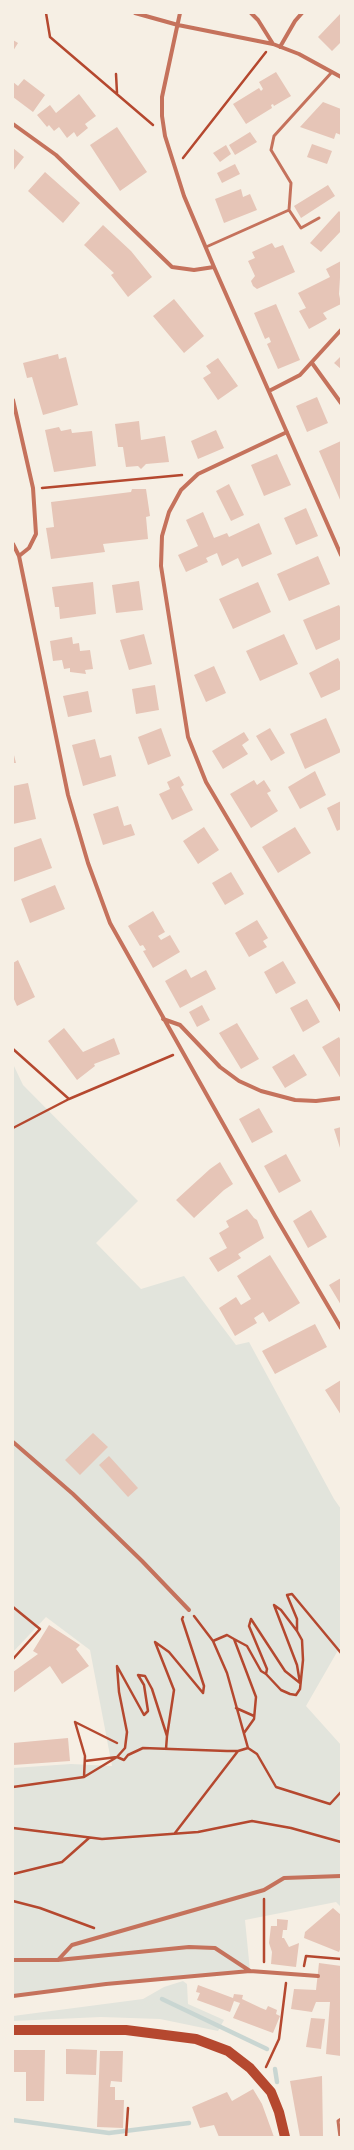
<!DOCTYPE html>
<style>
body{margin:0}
#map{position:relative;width:354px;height:2150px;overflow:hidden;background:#f6efe4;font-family:"DejaVu Sans",sans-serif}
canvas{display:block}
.frame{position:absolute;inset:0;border:14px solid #f6efe4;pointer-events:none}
</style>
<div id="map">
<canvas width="354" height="2150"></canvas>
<div class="frame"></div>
</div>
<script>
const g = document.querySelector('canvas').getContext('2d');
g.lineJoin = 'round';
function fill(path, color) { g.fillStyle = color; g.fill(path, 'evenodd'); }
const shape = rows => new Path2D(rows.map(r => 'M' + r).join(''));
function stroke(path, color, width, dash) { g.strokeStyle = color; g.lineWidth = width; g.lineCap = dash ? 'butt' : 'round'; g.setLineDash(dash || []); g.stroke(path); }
const green = shape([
 [13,1064,23,1085,138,1201,96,1243,141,1289,184,1276,236,1345,249,1342,334,1499,341,1509,341,1645,306,1706,341,1745,341,1907,336,1902,245,1920,250,1971,106,1984,13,1996,13,1768,71,1764,112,1766,90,1650,46,1617,13,1652],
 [183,1981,187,1984,188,2004,224,2020,218,2031,160,2019,101,2017,13,2021,13,2016,143,1999,164,1987]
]);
const stream = shape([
 [162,1999,267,2049],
 [275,2069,277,2082],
 [13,2120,109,2133,189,2123]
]);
const building = shape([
 [341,13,341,42,332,51,318,37],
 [13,40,18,43,13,51],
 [276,72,291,96,274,106,273,104,271,105,272,108,246,124,233,104,259,88,261,91,263,89,259,82],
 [24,79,45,95,33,112,13,97,13,82,18,86],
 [79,94,96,116,85,124,88,128,77,137,74,132,67,138,59,127,54,131,49,125,47,127,37,115,50,105,56,113],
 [323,102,341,109,341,135,336,133,334,139,300,127],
 [117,127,147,172,120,191,90,145],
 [250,132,257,142,235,155,229,145],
 [312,144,332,151,327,164,307,157],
 [226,145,231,154,220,162,213,153],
 [13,148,24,157,13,171],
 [235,164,240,174,222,183,217,173],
 [45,172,80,203,63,223,28,191],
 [328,185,335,196,301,218,294,206],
 [241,189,243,197,250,194,257,210,224,223,215,199],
 [339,211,341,213,341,231,321,252,310,243],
 [103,225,131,251,152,277,128,297,111,275,114,273,84,245],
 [272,243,275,248,283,245,295,272,257,289,253,286,251,281,255,276,248,261,255,258,252,252],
 [341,261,339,294,341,304,323,313,327,319,309,329,299,311,306,308,298,293,330,277,326,269],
 [174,299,204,336,184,353,153,316],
 [276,304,300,360,278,369,267,344,271,342,269,337,265,339,254,313],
 [58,354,59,359,66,357,78,405,43,415,32,377,27,378,23,363],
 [341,356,341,369,334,363],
 [218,358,238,386,218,400,203,378,211,373,206,366],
 [317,397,328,423,307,432,296,406],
 [139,421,141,440,165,436,169,462,146,464,141,469,138,466,126,467,123,447,118,447,115,424],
 [59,427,61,431,71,429,72,433,92,431,96,466,54,472,45,430],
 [216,430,224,448,198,459,191,441],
 [341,441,341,502,319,451],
 [277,454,291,485,264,496,251,465],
 [229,484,244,515,231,521,216,491],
 [132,489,146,489,150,516,146,517,148,539,103,544,105,552,51,559,46,528,54,527,51,502,131,492],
 [306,508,318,536,296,545,284,518],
 [203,512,214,538,227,533,229,537,259,523,272,554,242,567,238,558,222,566,217,553,206,558,208,562,186,572,178,555,198,546,186,520],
 [318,556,330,584,289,601,277,574],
 [139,581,143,610,116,613,112,585],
 [93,582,96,614,60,619,59,607,55,607,52,587],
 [258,582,271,612,233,629,219,599],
 [339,605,341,609,341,639,316,650,303,620],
 [144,634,152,664,129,670,120,640],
 [284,634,298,664,260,681,246,651],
 [72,637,73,644,79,643,80,651,90,650,93,669,85,670,86,674,70,672,70,668,64,669,62,660,53,661,50,641],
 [338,658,341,664,341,689,321,698,309,673],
 [214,666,226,693,206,702,194,675],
 [155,685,159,710,136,714,132,689],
 [88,691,92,712,68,717,63,696],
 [326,718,341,752,305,769,290,734],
 [161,728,171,756,148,765,138,737],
 [270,728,285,753,271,761,256,736],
 [244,732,249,740,242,745,248,754,223,769,212,751],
 [95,739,100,758,111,755,116,776,83,786,72,745],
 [13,751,16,763,13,763],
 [315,771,326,795,300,809,288,787],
 [179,776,184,785,181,787,193,810,172,820,159,794,170,789,167,782],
 [254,780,257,785,264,780,271,791,267,793,278,811,251,828,230,794],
 [28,783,36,819,13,824,13,786],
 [341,801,341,829,337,831,327,808],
 [118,806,124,826,131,824,135,835,103,845,93,814],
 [204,827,219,850,198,864,183,841],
 [295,827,311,853,278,873,262,847],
 [41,838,52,868,13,882,13,848],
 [231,872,244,894,225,905,212,883],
 [55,885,65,909,30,923,21,899],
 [153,911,165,932,158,936,161,940,170,935,180,952,153,968,143,951,146,950,143,945,140,946,128,926],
 [257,920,268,938,263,941,267,947,249,957,235,933],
 [18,960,35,997,17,1006,13,997,13,963],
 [283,961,296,983,276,994,264,972],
 [186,969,191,978,206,970,216,989,180,1008,165,981],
 [307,999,320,1022,303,1032,290,1008],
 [202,1005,210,1020,197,1027,189,1012],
 [237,1023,259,1059,241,1069,219,1033],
 [64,1028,83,1052,114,1038,120,1054,94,1064,95,1066,77,1080,48,1041],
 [339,1037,341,1041,341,1079,322,1047],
 [294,1054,307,1075,285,1088,272,1067],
 [259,1108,273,1132,252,1143,239,1119],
 [341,1127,341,1151,334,1129],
 [286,1154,301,1181,279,1193,264,1166],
 [220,1162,233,1184,224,1190,194,1218,176,1200,210,1169],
 [247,1209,254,1218,257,1220,264,1238,238,1254,241,1258,218,1272,209,1258,227,1248,219,1233,229,1227,226,1221],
 [311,1210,327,1237,308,1248,293,1221],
 [270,1255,300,1303,269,1322,263,1312,254,1318,257,1323,235,1336,219,1308,236,1297,241,1305,251,1299,237,1276],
 [341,1278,341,1305,329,1285],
 [315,1324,327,1347,275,1374,262,1351],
 [341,1380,341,1415,325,1390],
 [93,1433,108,1447,80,1475,65,1460],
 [109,1456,138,1488,128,1497,99,1465],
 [49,1625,80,1645,76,1649,89,1666,62,1684,50,1666,13,1693,13,1672,38,1654,33,1651],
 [68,1738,70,1761,13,1765,13,1743],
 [333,1908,341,1915,341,1947,339,1952,304,1938,305,1932],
 [277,1919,288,1920,287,1930,283,1930,282,1938,284,1938,289,1947,299,1943,296,1967,271,1964,272,1952,269,1943,271,1926,277,1926],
 [319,1963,341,1966,341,2056,326,2054,330,2002,316,2002,312,2012,291,2009,294,1989,316,1990],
 [198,1985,233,1998,234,1994,243,1995,242,1999,261,2008,266,2010,268,2006,277,2010,276,2014,280,2016,273,2033,233,2018,240,2003,234,2001,230,2012,197,2000,200,1993,196,1992],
 [311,2018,325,2019,321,2049,306,2047],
 [66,2049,97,2050,96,2075,66,2074],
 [13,2050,45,2050,44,2101,26,2101,26,2072,13,2072],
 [100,2051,123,2051,122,2082,111,2081,110,2087,115,2087,115,2100,124,2100,123,2128,97,2127],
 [322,2076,323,2137,300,2137,290,2081],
 [253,2089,262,2104,274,2137,219,2137,214,2125,200,2128,192,2107,227,2092,232,2101]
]);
const path = shape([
 [46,13,50,37,153,125],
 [116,74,117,93],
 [183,158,266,52],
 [42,488,182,475],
 [13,1049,69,1099],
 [13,1128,69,1099,173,1055],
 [13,1607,40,1629,13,1659],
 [194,1616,213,1641,227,1673,248,1748],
 [213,1641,227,1635,234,1639],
 [266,1674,281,1690,290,1694,296,1695,300,1689,303,1660,302,1640,297,1631],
 [236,1708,254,1716],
 [75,1722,85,1756,84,1777],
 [75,1722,117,1743],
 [244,1733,254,1719,256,1697,234,1639,247,1646,261,1671,266,1674,267,1669,249,1626,251,1619,285,1671,300,1683,297,1665,274,1605,281,1610,297,1631,297,1619,287,1595,292,1594,341,1653],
 [248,1748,257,1754,276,1787,330,1804,341,1792],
 [166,1749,167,1736],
 [85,1761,117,1757,124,1760,128,1755,143,1748,227,1751,238,1751,248,1748],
 [13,1787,84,1777,117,1757,125,1748,127,1732,119,1692,117,1666,144,1715,148,1711,144,1685,138,1675,145,1676,152,1689,167,1736,174,1690,155,1642,169,1652,203,1693,204,1686,182,1619,183,1617],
 [13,1828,102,1839,198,1832,252,1821,291,1828,341,1842],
 [175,1833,238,1751],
 [13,1874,62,1862,89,1838],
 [13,1901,40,1908,94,1928],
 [264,1962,264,1899],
 [304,1966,306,1956,341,1959],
 [266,2067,279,2039,286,1983],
 [126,2137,128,2108]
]);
const service = shape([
 [319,218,301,228,289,210,291,183,271,150,274,136,332,72],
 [206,247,289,210],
 [340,2137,338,2121,341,2119]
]);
const minor = shape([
 [135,13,178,25,273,44,299,54,341,77],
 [180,13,162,97,162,116,165,136,184,196,214,267,341,555],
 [251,13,258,20,273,44],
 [280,47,295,21,302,13],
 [13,124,56,155,172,267,194,270,214,267],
 [312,363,341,403],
 [269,391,300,375,341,330],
 [13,400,33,488,36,534,29,548,19,556,68,795,88,863,110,923,275,1216,341,1328],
 [287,432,198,474,181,490,169,512,162,536,161,566,188,737,206,782,341,1010],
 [13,544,19,556],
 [163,1019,180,1025,220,1067,239,1081,261,1091,295,1100,316,1101,341,1098],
 [13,1442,73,1494,142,1561,189,1610],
 [13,1960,58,1960,189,1947,215,1948,250,1971],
 [58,1960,72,1945,264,1890,284,1878,341,1876],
 [13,1996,106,1984,250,1971,318,1976]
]);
const primary = shape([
 [13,2030,126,2030,196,2039,228,2051,250,2068,271,2092,279,2112,285,2137]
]);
fill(green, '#e2e4dc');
stroke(stream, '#c9d6d2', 4.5);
fill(building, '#e6c5b7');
stroke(path, '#b5482f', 2.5);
stroke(service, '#c5725c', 3);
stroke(minor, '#c5725c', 4);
stroke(primary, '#b5482f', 10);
</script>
